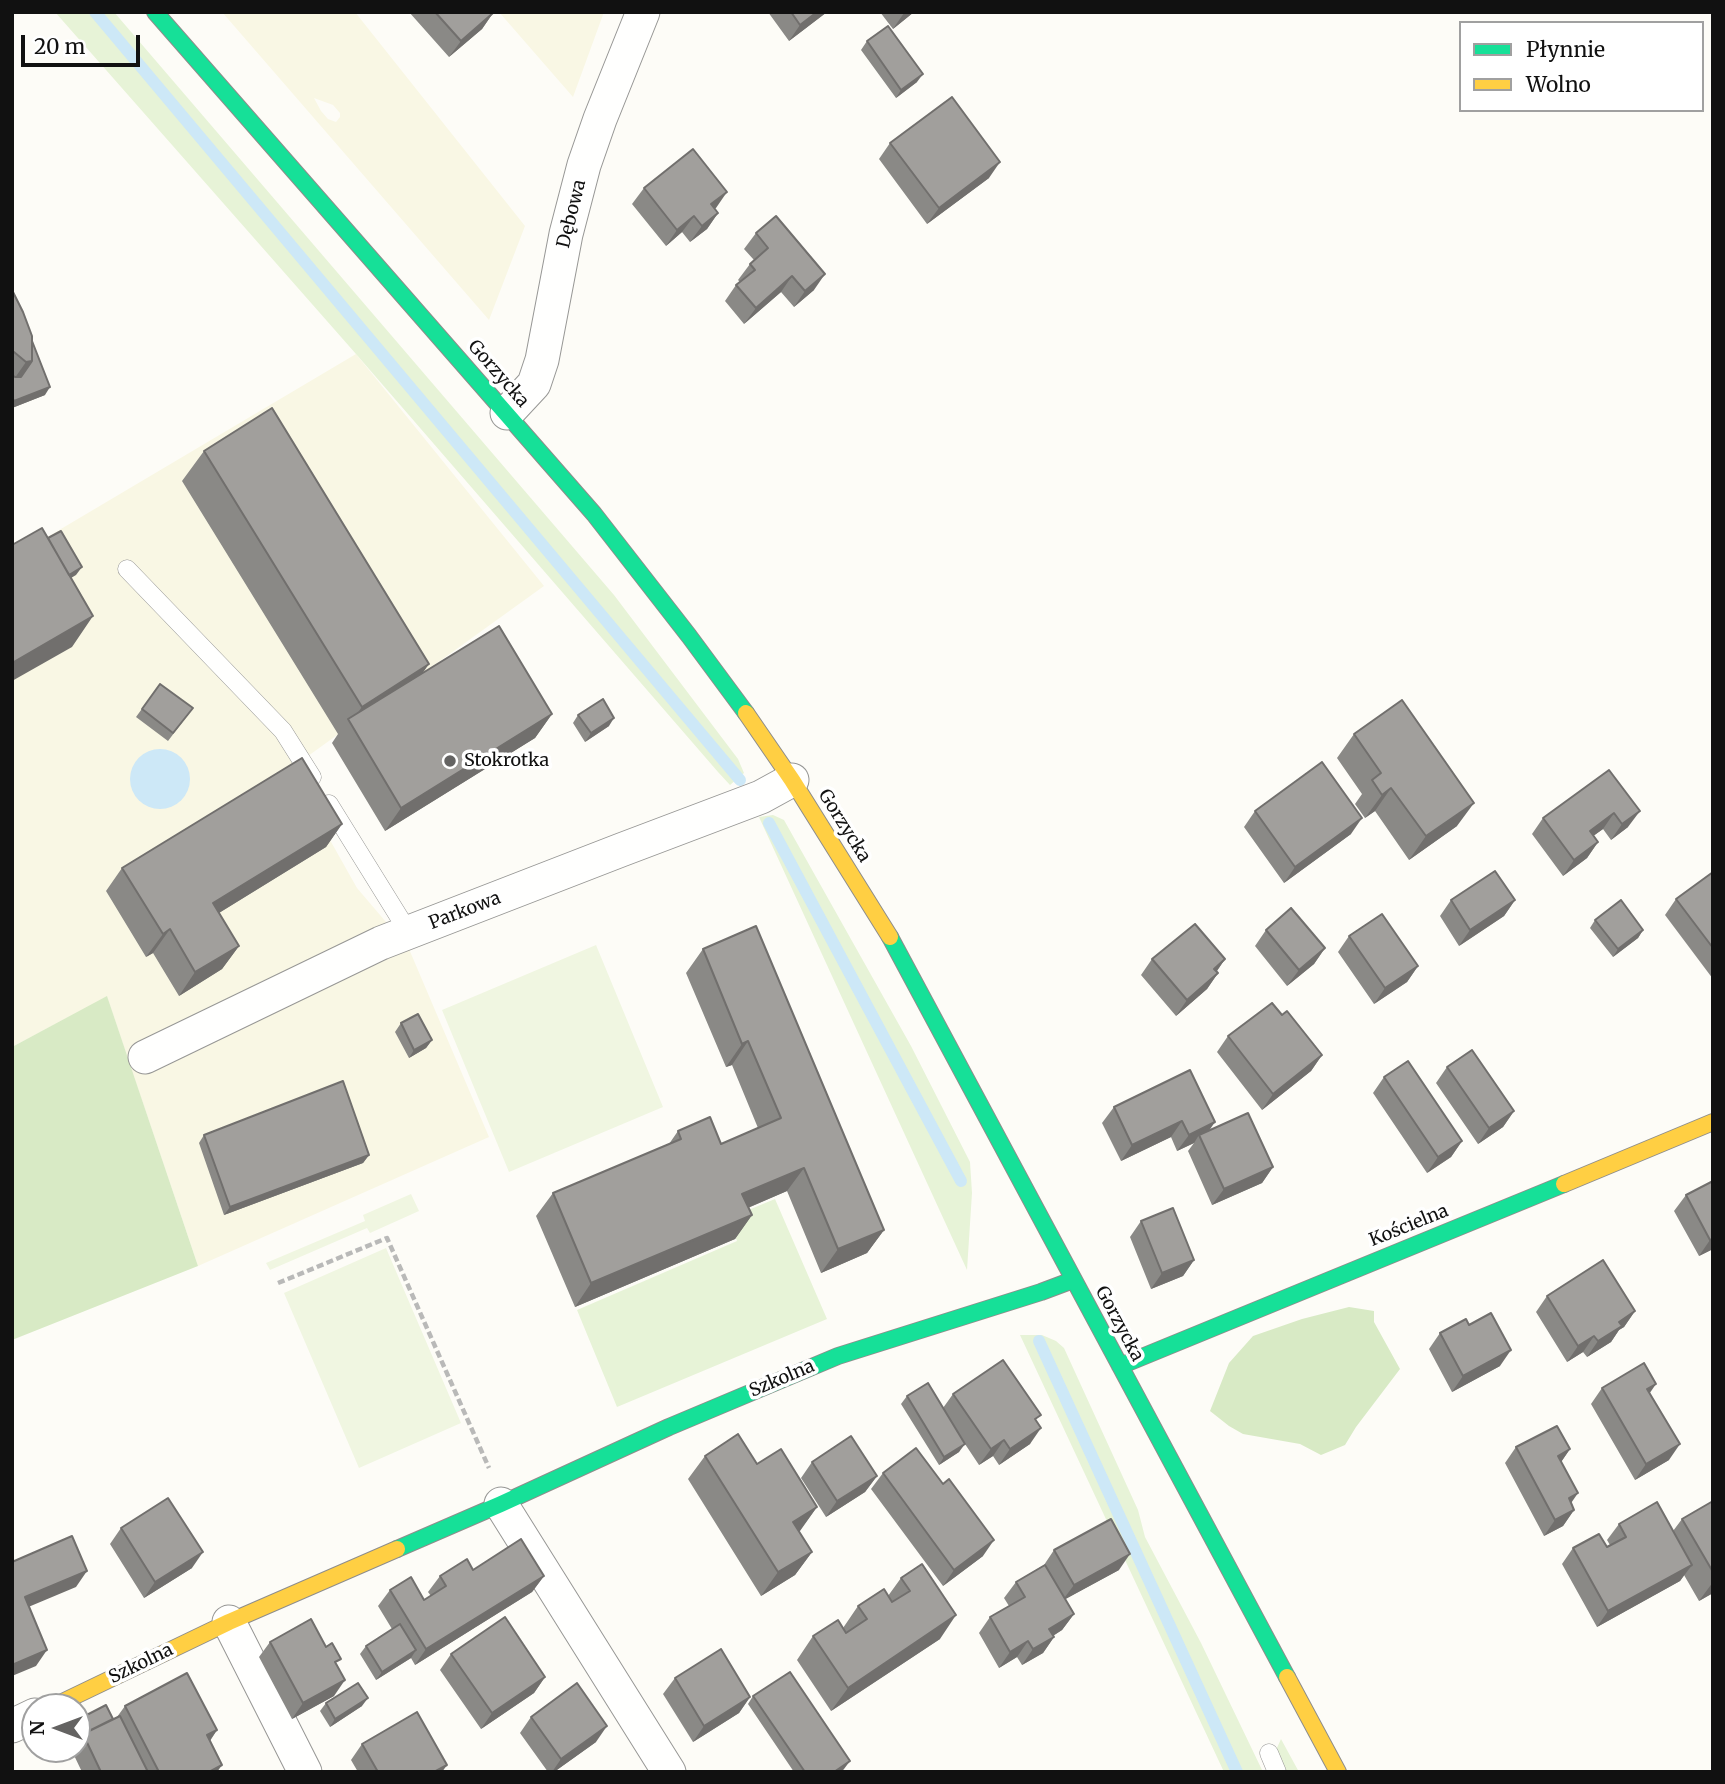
<!DOCTYPE html>
<meta charset="utf-8">
<style>
body{margin:0}
#map{position:relative;width:1725px;height:1784px;overflow:hidden;background:#fdfcf7;font-family:Merriweather,serif}
canvas{display:block}
.frame{position:absolute;inset:0;border:14px solid #111;pointer-events:none}
.legend{position:absolute;left:1459px;top:21px;width:245px;height:91px;box-sizing:border-box;background:#fff;border:2px solid #a0a0a0;margin:0;padding:9px 12px;list-style:none;font-size:21px;color:#111}
.legend li{display:flex;align-items:center;gap:14px;height:35px}
.legend b{width:35px;border:2px solid #a0a0a0}
.north{position:absolute;left:21px;top:1693px;width:70px;height:70px;box-sizing:border-box;background:#fff;border:2px solid #a0a0a0;border-radius:50%;rotate:270deg;font-size:19px;font-weight:700;line-height:28px;text-align:center;color:#111}
.north::after{content:'';display:block;margin:auto;width:24px;height:32px;background:#646362;clip-path:polygon(50% 0,100% 100%,50% 72%,0 100%)}
.scale{position:absolute;left:21px;top:35px;width:119px;height:32px;box-sizing:border-box;border:4px solid #111;border-top:0;padding-left:9px;font-size:21px;line-height:24px;white-space:nowrap;color:#111;-webkit-text-stroke:5px #fff;paint-order:stroke}
</style>
<div id="map">
<canvas width="1725" height="1784"></canvas>
<div class="frame"></div>
<ul class="legend">
<li><b style="height:9px;background:#16e098"></b>Płynnie</li>
<li><b style="height:9px;background:#ffcf43"></b>Wolno</li>
</ul>
<div class="north">N</div>
<div class="scale">20 m</div>
</div>
<script>
const g = document.querySelector('canvas').getContext('2d');
g.lineJoin = 'round';
function fill(path, color) { g.fillStyle = color; g.fill(path, 'evenodd'); }
const shape = rows => new Path2D(rows.map(r => 'M' + r).join(''));
function stroke(path, color, width, dash) { g.strokeStyle = color; g.lineWidth = width; g.lineCap = dash ? 'butt' : 'round'; g.setLineDash(dash || []); g.stroke(path); }
function label(font, color, halo, rows, align = 'center') {
  g.font = font + ' Merriweather,serif'; g.lineWidth = 7; g.setLineDash([]); g.textBaseline = 'middle'; g.strokeStyle = halo; g.fillStyle = color; for (const [text, x, y, turn = 0] of rows) {
    g.save(); g.translate(x, y); g.rotate((+turn || 0) * Math.PI / 180); g.textAlign = isNaN(turn) ? turn : align; if (halo) g.strokeText(text, 0, 0); g.fillText(text, 0, 0); g.restore();
  }
}
const farmland = shape([
 [222,12,355,12,525,226,489,320],
 [314,98,333,105,340,113,340,117,336,122,328,119,321,111],
 [499,12,604,12,573,97],
 [356,354,544,586,290,769,357,888,409,949,489,1137,198,1266,107,997,12,1047,12,558]
]);
const green = shape([
 [55,12,114,12,614,595,738,759,744,773,730,785,718,772,356,354],
 [773,815,784,820,911,1046,970,1162,972,1193,967,1270,759,817],
 [775,1199,827,1319,617,1407,577,1310,737,1241,729,1218],
 [1020,1335,1042,1335,1056,1341,1064,1348,1138,1510,1145,1537,1201,1643,1263,1772,1224,1772],
 [1281,1739,1299,1772,1287,1772,1276,1750]
]);
const forest = shape([
 [107,996,198,1266,12,1340,12,1047],
 [1349,1307,1374,1311,1374,1322,1400,1369,1356,1427,1345,1445,1321,1455,1300,1444,1243,1434,1229,1426,1210,1411,1229,1363,1253,1336,1302,1319]
]);
const pitch = shape([
 [596,945,663,1107,509,1172,442,1010],
 [411,1194,419,1211,370,1233,367,1228,270,1270,266,1263,365,1221,363,1215],
 [386,1248,461,1423,359,1468,284,1293]
]);
const water = shape([
 '130 779a30 30 0 1 1 60 0a30 30 0 1 1-60 0Z'
]);
const stream = shape([
 [95,12,740,780],
 [769,823,961,1181],
 [1039,1341,1237,1772]
]);
const path = shape([
 [278,1283,387,1238,489,1468]
]);
const lane = shape([
 [127,569,283,731,312,777],
 [329,804,409,933],
 [1269,1753,1277,1772]
]);
const street = shape([
 [507,413,534,384,542,360,566,234,584,165,600,119,643,12],
 [145,1057,381,943,621,850,761,797,792,780],
 [501,1504,669,1772],
 [229,1622,305,1772],
 [12,1726,35,1715]
]);
const fast = shape([
 [155,12,594,514,689,636,746,713],
 [890,937,1287,1677],
 [1120,1366,1564,1184],
 [397,1549,501,1504,669,1427,838,1356,1041,1292,1073,1280]
]);
const slow = shape([
 [746,713,792,780,890,937],
 [1564,1184,1713,1122],
 [1287,1677,1338,1772],
 [52,1707,229,1622,397,1549]
]);
const wall = shape([
 [409,12,493,12,493,13,482,29,449,57],
 [768,12,827,12,789,41],
 [880,12,914,12,893,29],
 [867,41,917,82,896,98,861,50],
 [890,143,989,178,927,224,879,159],
 [644,188,715,209,718,213,707,229,690,242,682,232,666,246,632,204],
 [756,233,814,290,794,307,781,292,744,324,725,301,736,285,740,282,738,280,750,264,754,260,744,249],
 [12,290,32,341,45,395,12,408],
 [204,451,423,673,552,714,535,738,385,831,332,743,338,734,182,481],
 [160,684,193,708,168,741,136,717],
 [578,715,609,726,585,742,573,723],
 [1354,734,1457,826,1409,860,1375,811,1365,818,1355,804,1362,794,1337,758],
 [1609,770,1628,827,1611,840,1603,829,1593,836,1598,842,1587,858,1563,876,1532,834,1543,818],
 [1255,811,1351,834,1284,883,1244,827],
 [342,824,326,847,219,913,239,946,222,969,179,996,153,953,146,957,106,891,122,868],
 [1713,872,1713,979,1665,915,1676,899],
 [1451,900,1515,900,1504,916,1459,946,1440,916],
 [1595,920,1643,930,1638,938,1613,957,1590,928],
 [1266,930,1325,948,1314,964,1287,986,1255,946],
 [1349,936,1418,966,1407,982,1374,1004,1338,952],
 [703,949,884,1230,867,1253,821,1273,787,1191,748,1208,752,1215,735,1239,575,1307,536,1216,553,1193,669,1144,678,1131,721,1144,758,1128,732,1065,726,1067,686,973],
 [1152,959,1225,959,1217,971,1218,973,1207,989,1176,1016,1141,975],
 [1282,1015,1322,1055,1311,1071,1262,1110,1217,1052,1228,1036],
 [401,1023,432,1040,426,1048,409,1058,395,1032],
 [1447,1067,1514,1111,1503,1127,1478,1144,1436,1083],
 [1190,1070,1209,1131,1273,1167,1262,1183,1212,1205,1188,1151,1194,1143,1177,1151,1171,1137,1121,1161,1102,1123,1114,1107],
 [1384,1077,1462,1141,1451,1157,1427,1173,1373,1093],
 [204,1135,369,1155,363,1163,224,1215,199,1143],
 [1713,1181,1713,1249,1699,1256,1674,1211,1686,1195],
 [1141,1221,1194,1260,1183,1276,1151,1289,1130,1237],
 [1547,1296,1635,1311,1624,1327,1619,1330,1611,1342,1587,1357,1583,1352,1567,1362,1536,1312],
 [1469,1325,1500,1366,1452,1392,1429,1349,1440,1333],
 [1602,1388,1650,1393,1669,1460,1635,1480,1591,1404],
 [953,1394,1037,1421,1030,1444,999,1465,993,1456,979,1465,963,1441,959,1452,939,1465,901,1404,907,1396,943,1408],
 [1516,1447,1570,1449,1561,1462,1571,1504,1574,1510,1563,1526,1544,1536,1505,1463],
 [705,1456,817,1507,799,1531,812,1552,795,1575,761,1596,688,1479],
 [812,1462,877,1476,865,1492,826,1517,801,1478],
 [883,1473,983,1556,943,1586,871,1489],
 [1713,1501,1713,1593,1699,1601,1684,1575,1680,1581,1597,1627,1562,1564,1573,1548,1607,1547,1610,1545,1607,1540,1619,1524,1673,1531,1682,1519],
 [121,1528,192,1568,144,1598,110,1544],
 [1054,1550,1119,1570,1065,1599,1074,1614,1062,1630,1053,1636,1054,1637,1043,1653,1022,1665,1017,1657,999,1668,979,1633,990,1617,1009,1606,1004,1598,1016,1582,1044,1565],
 [473,1570,544,1576,532,1592,415,1665,411,1658,376,1680,360,1654,366,1646,392,1629,378,1606,390,1590,424,1600,431,1596,428,1592,440,1576],
 [901,1578,940,1639,831,1711,797,1660,813,1636,843,1628,858,1606,888,1596],
 [270,1642,337,1666,334,1696,292,1719,259,1657],
 [451,1654,545,1677,534,1693,481,1729,440,1670],
 [675,1678,750,1697,739,1713,693,1742,663,1694],
 [753,1696,844,1769,840,1772,794,1772,748,1704],
 [326,1703,362,1706,330,1727,320,1711],
 [125,1706,217,1730,210,1741,217,1772,82,1772,71,1749,77,1749,77,1720,113,1719,117,1717],
 [531,1717,596,1742,554,1772,548,1772,520,1733],
 [362,1744,442,1772,358,1772,351,1760]
]);
const shadedWall = shape([
 [817,12,827,12,789,41,800,25],
 [914,12,893,29,904,13],
 [493,13,482,29,449,57,461,41],
 [923,74,917,82,896,98,901,90],
 [1000,162,989,178,927,224,939,208],
 [727,192,716,208,700,220,711,204],
 [718,213,707,229,690,242,702,226],
 [694,216,682,232,666,246,677,230],
 [825,274,814,290,794,307,805,291],
 [792,276,781,292,744,324,756,308],
 [32,361,15,385,12,382,26,362],
 [50,387,45,395,12,408,12,404,14,401],
 [82,567,76,575,41,596,47,587],
 [93,616,72,647,12,681,12,663],
 [429,664,408,694,350,723,362,707],
 [552,714,535,738,385,831,401,808],
 [614,718,609,726,585,742,591,733],
 [1391,788,1375,811,1365,818,1382,795],
 [1474,803,1457,826,1409,860,1426,836],
 [1640,811,1628,827,1611,840,1622,824],
 [1614,813,1603,829,1578,847,1590,831],
 [1362,818,1351,834,1284,883,1295,867],
 [342,824,326,847,196,927,213,903],
 [1598,842,1587,858,1563,876,1574,860],
 [1515,900,1504,916,1459,946,1470,930],
 [170,929,153,953,146,957,163,934],
 [1643,930,1638,938,1613,957,1618,949],
 [239,946,222,969,179,996,195,972],
 [1325,948,1314,964,1287,986,1299,970],
 [1225,959,1214,975,1214,969],
 [1418,966,1407,982,1374,1004,1385,988],
 [1218,973,1207,989,1176,1016,1187,1000],
 [432,1040,426,1048,409,1058,414,1050],
 [748,1041,732,1065,726,1067,742,1044],
 [1322,1055,1311,1071,1262,1110,1273,1094],
 [1514,1111,1503,1127,1478,1144,1489,1128],
 [1182,1121,1171,1137,1121,1161,1132,1145],
 [1215,1122,1204,1138,1199,1135,1194,1143,1177,1151,1189,1135],
 [1462,1141,1451,1157,1427,1173,1438,1157],
 [369,1155,363,1163,224,1215,230,1207],
 [1273,1167,1262,1183,1212,1205,1224,1189],
 [804,1168,787,1191,726,1217,742,1194],
 [752,1215,735,1239,575,1307,591,1283],
 [884,1230,867,1253,821,1273,838,1249],
 [1713,1239,1713,1249,1699,1256,1710,1240],
 [1194,1260,1183,1276,1151,1289,1162,1273],
 [1635,1311,1624,1327,1619,1330,1611,1342,1587,1357,1598,1341,1619,1322],
 [1594,1336,1583,1352,1567,1362,1578,1346],
 [1511,1350,1500,1366,1452,1392,1463,1376],
 [1656,1384,1645,1400,1647,1389],
 [1041,1428,1030,1444,999,1465,1010,1449],
 [1004,1440,993,1456,979,1465,991,1449],
 [965,1444,959,1452,939,1465,944,1457],
 [1680,1444,1669,1460,1635,1480,1646,1464],
 [1570,1449,1559,1465,1558,1456],
 [877,1476,865,1492,826,1517,837,1501],
 [1578,1493,1567,1509,1569,1498],
 [817,1507,800,1531,777,1545,793,1522],
 [1574,1510,1563,1526,1544,1536,1555,1520],
 [994,1540,983,1556,943,1586,954,1570],
 [203,1552,192,1568,144,1598,155,1582],
 [812,1552,795,1575,761,1596,778,1572],
 [1130,1554,1119,1570,1062,1601,1074,1585],
 [1692,1565,1680,1581,1597,1627,1608,1611],
 [87,1571,76,1587,14,1613,25,1597],
 [544,1576,532,1592,415,1665,426,1649],
 [1713,1582,1713,1593,1699,1601],
 [1074,1614,1062,1630,1038,1645,1049,1629],
 [956,1615,940,1639,831,1711,848,1688],
 [1054,1637,1043,1653,1022,1665,1033,1649],
 [1028,1641,1017,1657,999,1668,1010,1652],
 [47,1650,36,1666,12,1676,12,1665],
 [416,1650,411,1658,376,1680,382,1672],
 [545,1677,534,1693,481,1729,492,1713],
 [345,1680,334,1696,292,1719,303,1703],
 [750,1697,739,1713,693,1742,704,1726],
 [368,1698,362,1706,330,1727,335,1719],
 [607,1726,596,1742,554,1772,552,1772,561,1759],
 [217,1730,206,1746,207,1735],
 [850,1761,844,1769,840,1772,834,1772],
 [222,1765,217,1772,209,1772],
 [447,1765,442,1772,434,1772]
]);
const building = shape([
 [435,12,493,12,493,13,461,41,435,12],
 [791,12,817,12,800,25,791,12],
 [888,26,923,74,901,90,867,41,888,26],
 [952,97,1000,162,939,208,890,143,952,97],
 [693,149,727,192,711,204,718,213,702,226,694,216,677,230,644,188,693,149],
 [776,216,825,274,805,291,792,276,756,308,736,285,755,270,750,264,768,248,756,233,776,216],
 [12,290,23,312,32,336,32,361,26,362,14,352,12,353,12,290],
 [32,341,50,387,14,401,12,397,12,375,15,377,21,377,32,361,32,341],
 [272,408,429,664,362,707,204,451,272,408],
 [42,528,93,616,12,663,12,545,42,528],
 [61,531,82,567,69,575,48,538,61,531],
 [499,626,552,714,401,808,348,719,499,626],
 [160,684,193,708,173,733,142,709,160,684],
 [603,699,614,718,591,733,578,715,603,699],
 [1402,700,1474,803,1426,836,1391,788,1382,795,1372,780,1381,773,1354,734,1402,700],
 [302,758,342,824,213,903,239,946,195,972,170,929,163,934,122,868,302,758],
 [1322,762,1362,818,1295,867,1255,811,1322,762],
 [1609,770,1640,811,1622,824,1614,813,1590,831,1598,842,1574,860,1543,818,1609,770],
 [1495,871,1515,900,1470,930,1451,900,1495,871],
 [1713,872,1713,948,1676,899,1713,872],
 [1621,900,1643,930,1618,949,1595,920,1621,900],
 [1291,908,1325,948,1299,970,1266,930,1291,908],
 [1382,914,1418,966,1385,988,1349,936,1382,914],
 [1195,924,1225,959,1214,969,1218,973,1187,1000,1152,959,1195,924],
 [756,926,884,1230,838,1249,804,1168,742,1194,752,1215,591,1283,553,1193,681,1139,678,1131,710,1117,721,1144,781,1118,748,1041,742,1044,703,949,756,926],
 [1272,1003,1282,1015,1287,1011,1322,1055,1273,1094,1228,1036,1272,1003],
 [418,1014,432,1040,414,1050,401,1023,418,1014],
 [1472,1050,1514,1111,1489,1128,1447,1067,1472,1050],
 [1408,1061,1462,1141,1438,1157,1384,1077,1408,1061],
 [1190,1070,1215,1122,1189,1135,1182,1121,1132,1145,1114,1107,1190,1070],
 [343,1081,369,1155,230,1207,204,1135,343,1081],
 [1248,1113,1273,1167,1224,1189,1199,1135,1248,1113],
 [1713,1181,1713,1239,1710,1240,1686,1195,1713,1181],
 [1173,1208,1194,1260,1162,1273,1141,1221,1173,1208],
 [1603,1260,1635,1311,1619,1322,1622,1326,1598,1341,1594,1336,1578,1346,1547,1296,1603,1260],
 [1491,1313,1511,1350,1463,1376,1440,1333,1466,1319,1469,1325,1491,1313],
 [1003,1360,1041,1415,1035,1419,1041,1428,1010,1449,1004,1440,991,1449,953,1394,1003,1360],
 [1644,1363,1656,1384,1647,1389,1680,1444,1646,1464,1602,1388,1644,1363],
 [928,1383,965,1444,944,1457,907,1396,928,1383],
 [1557,1426,1570,1449,1558,1456,1578,1493,1569,1498,1574,1510,1555,1520,1516,1447,1557,1426],
 [738,1434,757,1464,781,1449,817,1507,793,1522,812,1552,778,1572,705,1456,738,1434],
 [851,1436,877,1476,837,1501,812,1462,851,1436],
 [916,1448,943,1484,949,1479,994,1540,954,1570,883,1473,916,1448],
 [168,1498,203,1552,155,1582,121,1528,168,1498],
 [1713,1501,1713,1572,1682,1519,1713,1501],
 [1657,1502,1692,1565,1608,1611,1573,1548,1599,1534,1607,1547,1626,1537,1619,1524,1657,1502],
 [1111,1519,1130,1554,1074,1585,1054,1550,1111,1519],
 [72,1536,87,1571,25,1597,47,1650,12,1665,12,1562,72,1536],
 [521,1539,544,1576,426,1649,390,1590,411,1577,424,1600,446,1586,440,1576,467,1559,473,1570,521,1539],
 [922,1564,956,1615,848,1688,813,1636,838,1620,846,1633,867,1619,858,1606,884,1589,892,1602,910,1591,901,1578,922,1564],
 [1045,1565,1074,1614,1049,1629,1054,1637,1033,1649,1028,1641,1010,1652,990,1617,1025,1597,1016,1582,1045,1565],
 [505,1617,545,1677,492,1713,451,1654,505,1617],
 [311,1619,326,1647,332,1643,341,1659,335,1662,345,1680,303,1703,270,1642,311,1619],
 [400,1624,416,1650,382,1672,366,1646,400,1624],
 [721,1649,750,1697,704,1726,675,1678,721,1649],
 [790,1672,850,1761,834,1772,805,1772,753,1696,790,1672],
 [187,1673,217,1730,207,1735,222,1765,209,1772,159,1772,125,1706,187,1673],
 [358,1683,368,1698,335,1719,326,1703,358,1683],
 [577,1683,607,1726,561,1759,531,1717,577,1683],
 [106,1705,113,1719,83,1734,77,1742,77,1720,106,1705],
 [417,1712,447,1765,434,1772,378,1772,362,1744,417,1712],
 [120,1716,148,1772,101,1772,83,1734,120,1716]
]);
const markers = [
 [450,761,7,"#646362"]
];
const streetNames = [
 ["Dębowa",572,214,-76],
 ["Gorzycka",498,374,49],
 ["Gorzycka",844,826,58],
 ["Parkowa",465,911,-21],
 ["Kościelna",1409,1226,-22],
 ["Gorzycka",1119,1324,62],
 ["Szkolna",782,1379,-23],
 ["Szkolna",141,1664,-26]
];
const poiNames = [
 ["Stokrotka",464,761]
];
fill(farmland, '#f9f7e4');
fill(green, '#e7f3d7');
fill(forest, '#d8eac5');
fill(pitch, '#f0f6e1');
fill(water, '#cde8f7');
stroke(stream, '#cde8f7', 12);
stroke(lane, '#979795', 19);
stroke(street, '#979795', 35);
stroke(fast, '#8e8d8b', 18);
stroke(slow, '#8e8d8b', 18);
stroke(path, '#b9b9b8', 4.5, [7, 3.5]);
stroke(lane, '#fffffe', 18);
stroke(street, '#fffffe', 33);
stroke(fast, '#16e098', 16);
stroke(slow, '#ffcf43', 16);
fill(wall, '#8a8986');
fill(shadedWall, '#716f6d');
fill(building, '#a19f9c');
stroke(building, '#716f6d', 2);
for (const [x, y, r, color] of markers) { const dot = new Path2D(); dot.arc(x, y, r, 0, 2 * Math.PI); g.fillStyle = color; g.fill(dot); stroke(dot, '#fff', 2.5); }
label('18px', '#111', '#fff', streetNames);
label('18px', '#111', '#fff', poiNames, 'left');
</script>
